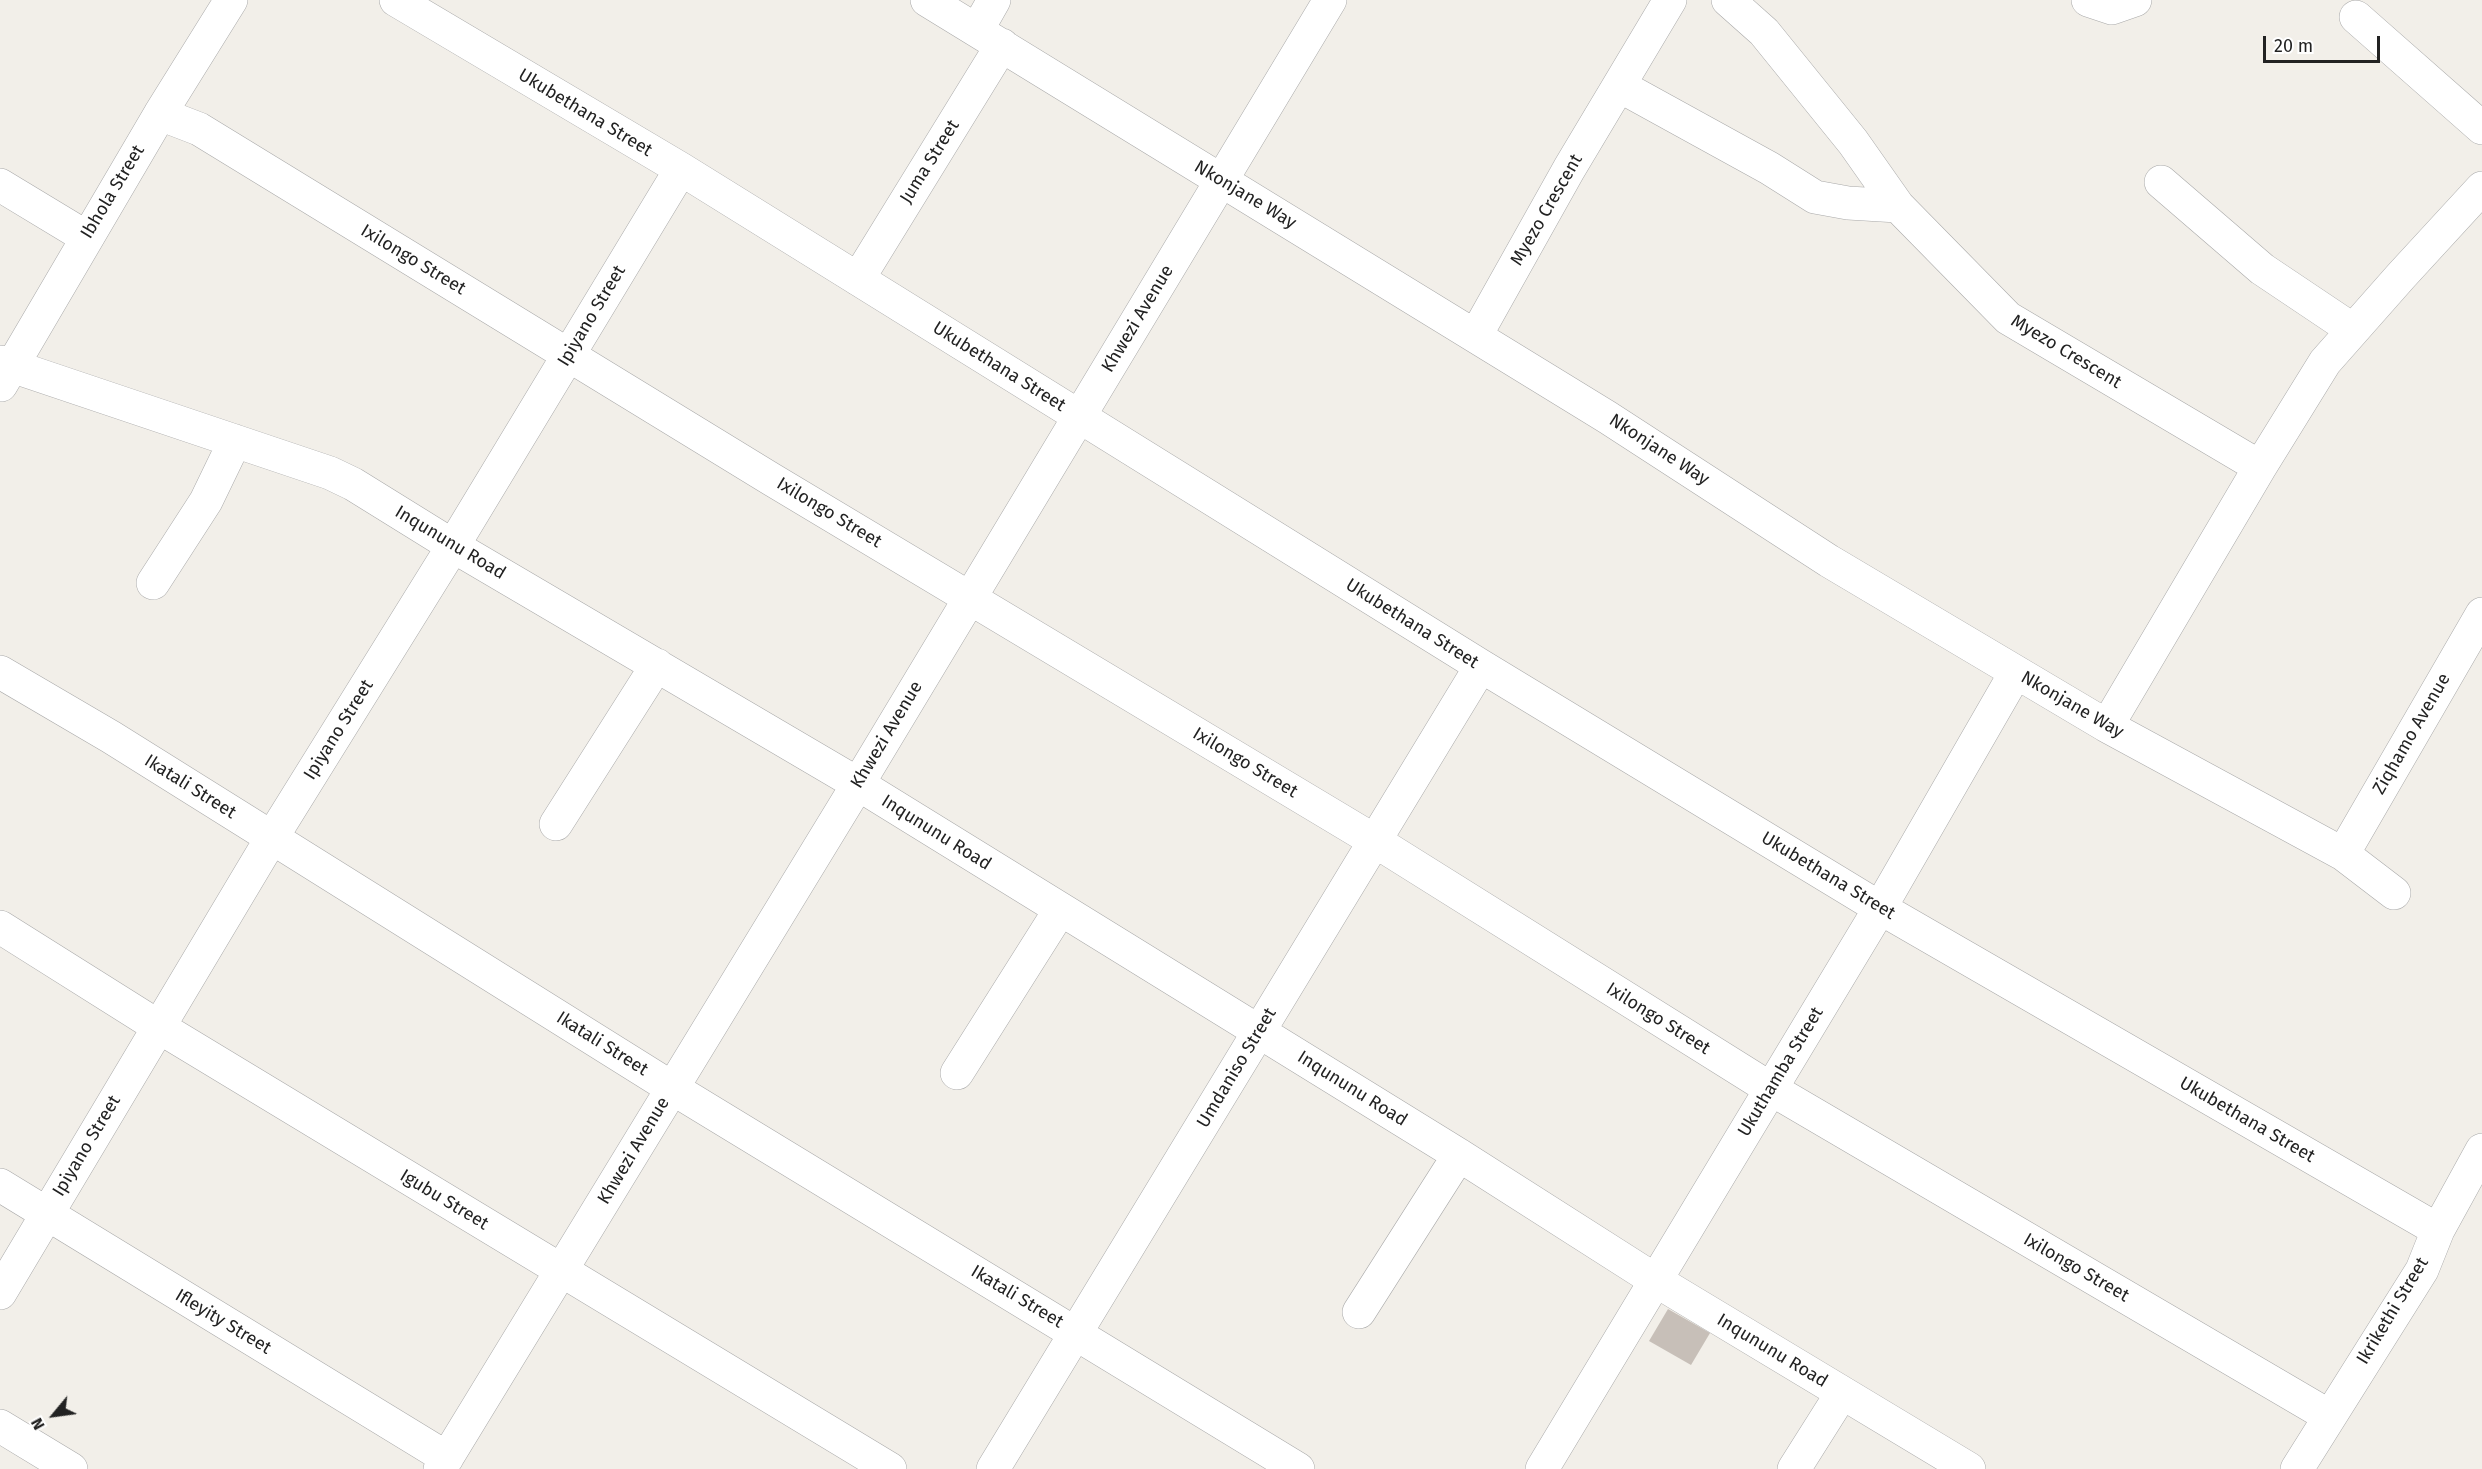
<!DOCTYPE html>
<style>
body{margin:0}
#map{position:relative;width:2482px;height:1469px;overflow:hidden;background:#f2efe9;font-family:"Fira Sans",sans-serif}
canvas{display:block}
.north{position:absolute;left:24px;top:1385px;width:60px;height:60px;-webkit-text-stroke:4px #fff;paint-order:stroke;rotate:241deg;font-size:16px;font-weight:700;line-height:24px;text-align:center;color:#222}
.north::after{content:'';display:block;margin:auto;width:21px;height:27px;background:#222;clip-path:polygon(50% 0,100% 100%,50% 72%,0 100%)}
.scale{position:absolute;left:2263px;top:36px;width:117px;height:27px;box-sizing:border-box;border:3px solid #222;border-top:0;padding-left:8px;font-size:18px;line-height:21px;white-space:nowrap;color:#222;-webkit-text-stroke:4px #fff;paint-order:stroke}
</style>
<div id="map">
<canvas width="2482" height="1469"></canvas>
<div class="north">N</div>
<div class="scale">20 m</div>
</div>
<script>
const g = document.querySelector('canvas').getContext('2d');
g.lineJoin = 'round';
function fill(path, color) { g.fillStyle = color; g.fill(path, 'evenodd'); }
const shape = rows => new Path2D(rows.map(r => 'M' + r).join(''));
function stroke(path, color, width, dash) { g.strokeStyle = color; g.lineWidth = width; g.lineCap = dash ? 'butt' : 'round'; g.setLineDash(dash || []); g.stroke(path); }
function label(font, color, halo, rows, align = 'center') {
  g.font = font + ' "Fira Sans",sans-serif'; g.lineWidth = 4.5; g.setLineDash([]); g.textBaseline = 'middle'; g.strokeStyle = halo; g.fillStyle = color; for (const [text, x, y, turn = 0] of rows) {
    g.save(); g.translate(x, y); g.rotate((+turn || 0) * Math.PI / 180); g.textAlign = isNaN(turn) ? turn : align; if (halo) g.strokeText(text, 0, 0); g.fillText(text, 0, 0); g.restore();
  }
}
const building = shape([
 [1668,1309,1710,1333,1691,1365,1649,1341]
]);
const minor = shape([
 [396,0,681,169,1481,666,1880,908,2438,1230],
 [927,0,1607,417,1829,561,2107,726,2343,854,2394,893],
 [1728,0,1764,32,1853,142,1898,206,2008,318,2260,467],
 [2088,0,2112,8,2135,0],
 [2356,17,2482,128],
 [977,30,994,0],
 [1620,86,1769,168,1815,197,1848,203,1898,206],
 [160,114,199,129,771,479,1375,841,1771,1089,2329,1416],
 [2161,182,2262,269,2353,330],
 [0,185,86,237],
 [858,279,1002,45],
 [1476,335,1569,169,1670,0],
 [0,362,330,473,353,484,453,546,858,784,1459,1155,1655,1280,1969,1469],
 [1,385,160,114,231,0],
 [153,583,206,501,235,441],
 [0,672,111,737,672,1088,1298,1469],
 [2107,726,2260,467,2325,362,2401,276,2482,188],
 [556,824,657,665],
 [2343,854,2482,614],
 [0,927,159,1027,890,1469],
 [957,1073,1060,910],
 [0,1185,447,1458],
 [0,1293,271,839,453,546,681,169],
 [1359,1312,1459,1155],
 [0,1426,71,1469],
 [440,1469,858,784,1330,0],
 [993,1469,1481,666],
 [1542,1469,1880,908,2016,672],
 [1794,1469,1842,1393],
 [2297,1469,2422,1270,2438,1230,2482,1150]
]);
const streetNames = [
 ["Ukubethana Street",585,113,31],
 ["Juma Street",930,162,-58],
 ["Ibhola Street",113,192,-59],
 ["Nkonjane Way",1245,195,31],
 ["Myezo Crescent",1547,210,-60],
 ["Ixilongo Street",413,260,31],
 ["Ipiyano Street",592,316,-59],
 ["Khwezi Avenue",1138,319,-59],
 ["Myezo Crescent",2066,352,31],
 ["Ukubethana Street",999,367,32],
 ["Nkonjane Way",1659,450,33],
 ["Ixilongo Street",829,513,31],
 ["Inqununu Road",450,543,31],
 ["Ukubethana Street",1412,624,32],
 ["Nkonjane Way",2072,705,30],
 ["Ipiyano Street",339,730,-58],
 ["Ziqhamo Avenue",2412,734,-60],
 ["Khwezi Avenue",887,735,-59],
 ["Ixilongo Street",1245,763,31],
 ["Ikatali Street",190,787,32],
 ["Inqununu Road",936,833,32],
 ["Ukubethana Street",1828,876,31],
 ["Ixilongo Street",1658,1019,32],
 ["Ikatali Street",602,1044,32],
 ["Umdaniso Street",1237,1068,-59],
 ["Ukuthamba Street",1781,1072,-59],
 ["Inqununu Road",1352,1089,32],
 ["Ukubethana Street",2247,1120,30],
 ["Ipiyano Street",87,1146,-59],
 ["Khwezi Avenue",634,1151,-59],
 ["Igubu Street",444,1200,31],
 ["Ixilongo Street",2076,1268,30],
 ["Ikatali Street",1017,1297,31],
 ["Ikrikethi Street",2393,1311,-59],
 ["Ifleyity Street",223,1322,31],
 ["Inqununu Road",1772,1351,31]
];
fill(building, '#c7bfb8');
stroke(minor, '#a9a9a9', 34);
stroke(minor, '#fff', 33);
label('18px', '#222', '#fff', streetNames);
</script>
